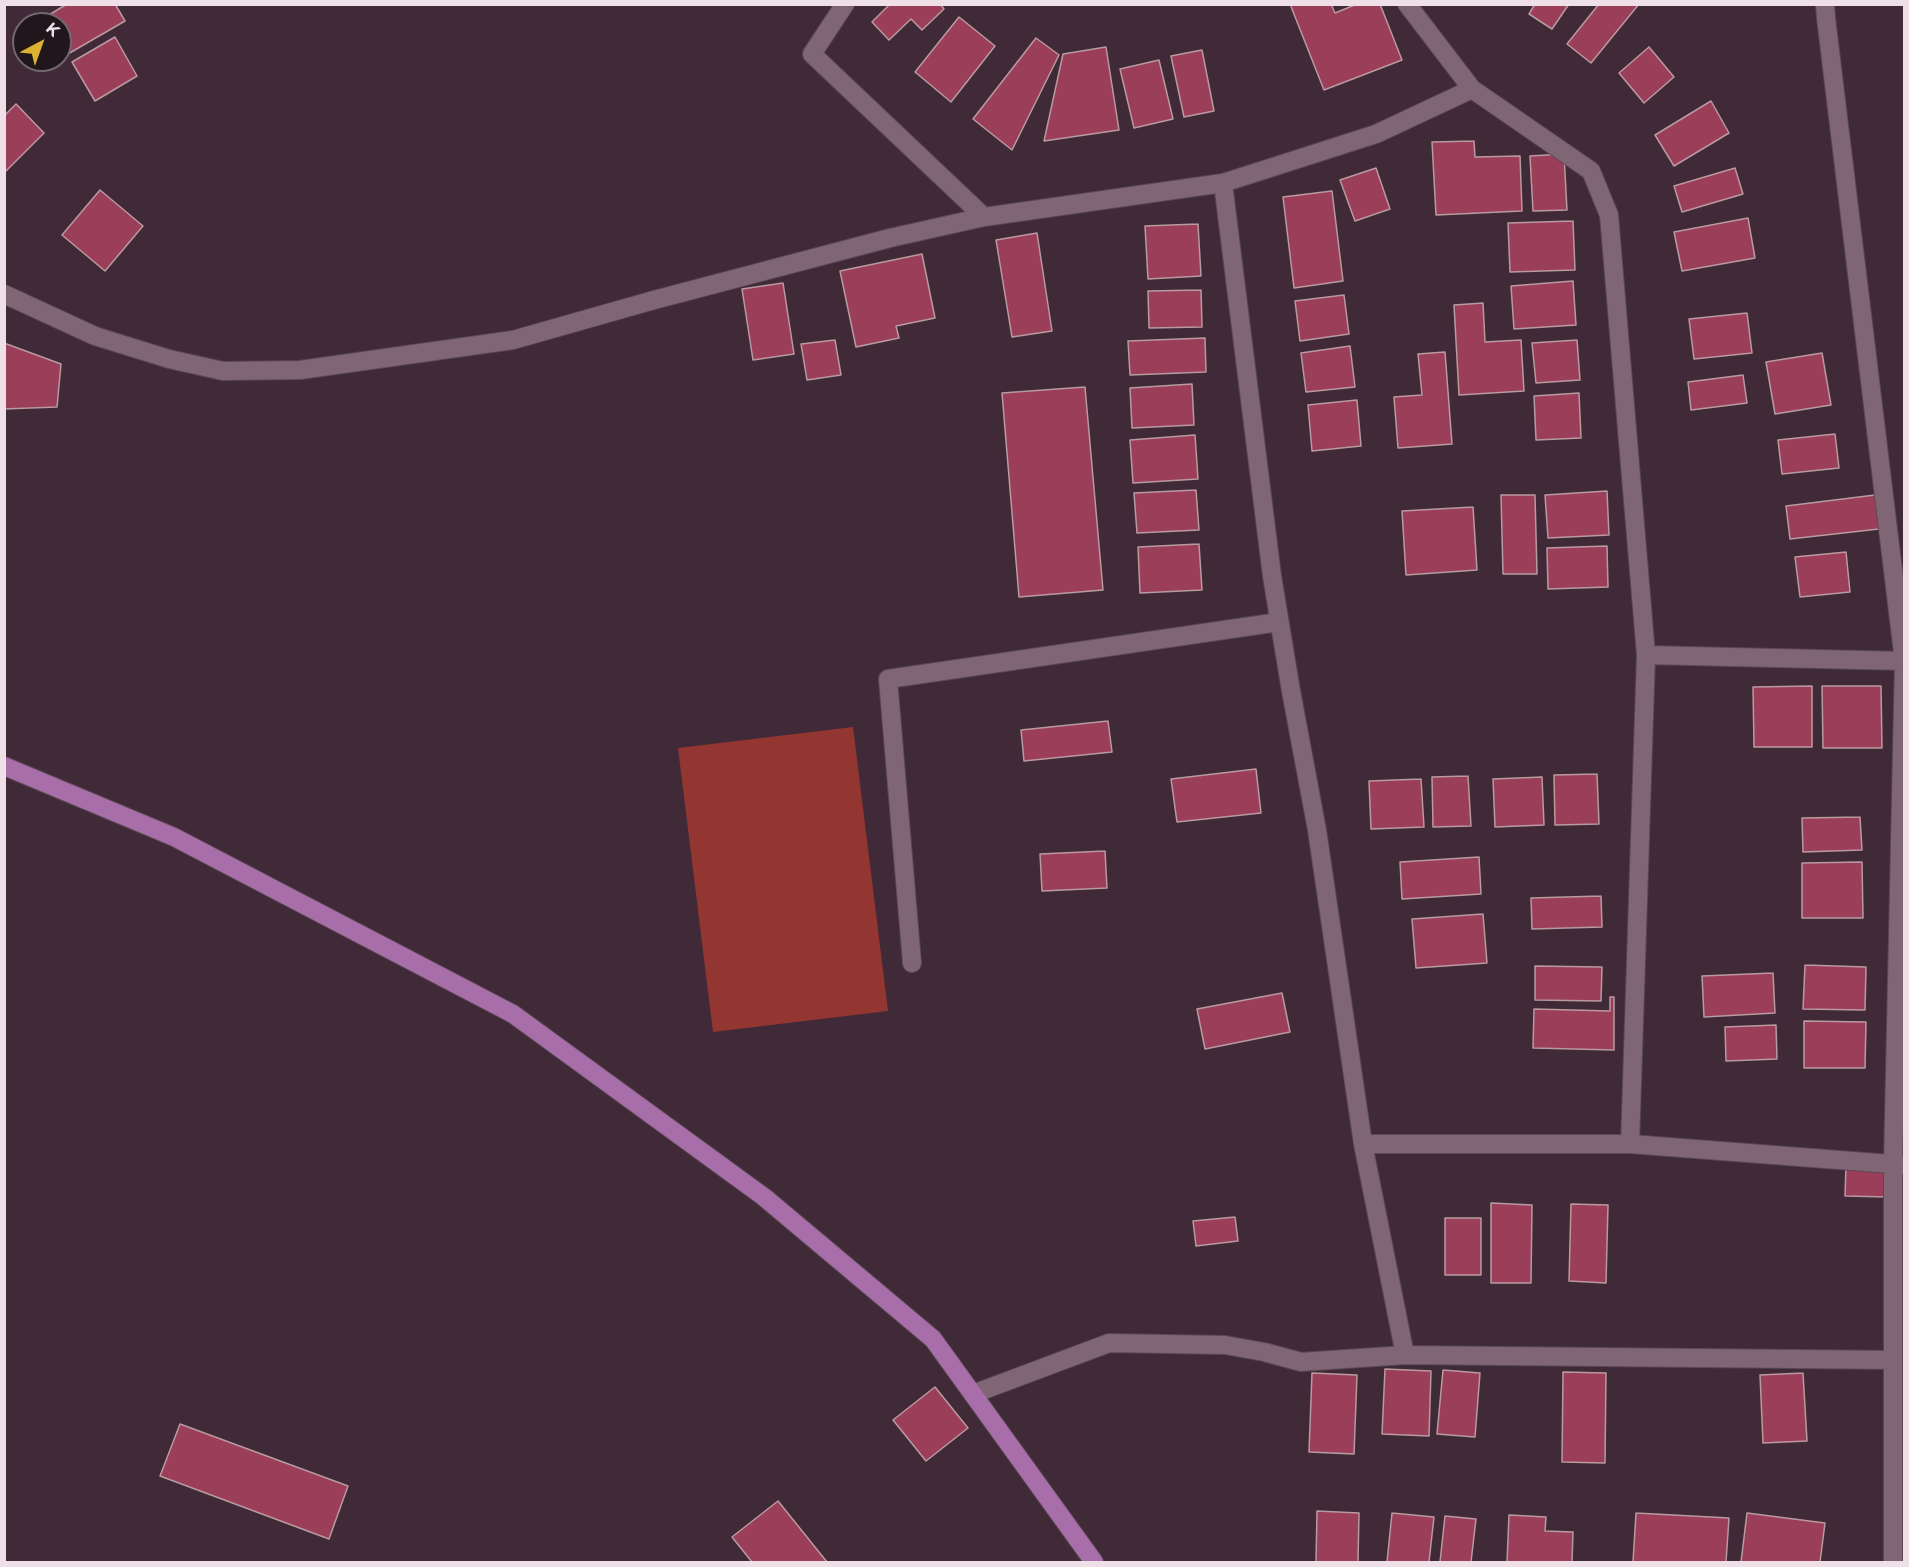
<!DOCTYPE html>
<style>
body{margin:0}
#map{position:relative;width:1909px;height:1567px;overflow:hidden;background:#402a37;font-family:Montserrat,sans-serif}
canvas{display:block}
.frame{position:absolute;inset:0;border:6px solid #efe0e8;pointer-events:none}
.north{position:absolute;left:12px;top:12px;width:60px;height:60px;box-sizing:border-box;background:#20161c;border:2px solid #73676e;border-radius:50%;rotate:41deg;font-size:16px;font-weight:700;line-height:24px;text-align:center;color:#efe0e8}
.north::after{content:'';display:block;margin:auto;width:21px;height:27px;background:#dcb233;clip-path:polygon(50% 0,100% 100%,50% 72%,0 100%)}
</style>
<div id="map">
<canvas width="1909" height="1567"></canvas>
<div class="frame"></div>
<div class="north">K</div>
</div>
<script>
const g = document.querySelector('canvas').getContext('2d');
g.lineJoin = 'round';
function fill(path, color) { g.fillStyle = color; g.fill(path, 'evenodd'); }
const shape = rows => new Path2D(rows.map(r => 'M' + r).join(''));
function stroke(path, color, width, dash) { g.strokeStyle = color; g.lineWidth = width; g.lineCap = dash ? 'butt' : 'round'; g.setLineDash(dash || []); g.stroke(path); }
const green = shape([
 [853,727,888,1011,713,1032,678,748]
]);
const building = shape([
 [67,4,115,4,125,21,61,58,60,24,41,24,39,21,67,4],
 [890,4,940,4,944,9,922,30,911,19,889,40,872,22,890,4],
 [1290,4,1331,4,1335,13,1357,4,1380,4,1402,60,1324,90,1290,4],
 [1535,4,1569,4,1552,29,1529,14,1535,4],
 [1599,4,1639,4,1591,63,1567,44,1599,4],
 [959,17,995,46,951,102,915,72,959,17],
 [115,37,137,76,95,101,72,62,115,37],
 [1036,38,1059,55,1012,150,973,119,1036,38],
 [1106,47,1119,130,1044,141,1063,54,1106,47],
 [1649,47,1674,77,1644,103,1619,73,1649,47],
 [1202,50,1214,111,1184,117,1171,56,1202,50],
 [1159,60,1173,119,1134,128,1120,69,1159,60],
 [1711,101,1729,133,1674,166,1655,135,1711,101],
 [16,104,44,133,4,173,4,116,16,104],
 [1474,141,1475,157,1520,156,1522,211,1436,215,1432,142,1474,141],
 [1564,154,1567,210,1533,211,1530,156,1564,154],
 [1376,168,1390,209,1355,221,1340,180,1376,168],
 [1735,168,1743,194,1682,212,1674,186,1735,168],
 [100,190,143,226,105,271,62,235,100,190],
 [1332,191,1343,281,1294,288,1283,197,1332,191],
 [1748,218,1755,258,1682,271,1674,232,1748,218],
 [1573,221,1575,270,1510,272,1508,223,1573,221],
 [1198,224,1201,276,1148,279,1145,226,1198,224],
 [1037,233,1052,331,1012,337,996,240,1037,233],
 [922,254,935,318,896,326,899,338,856,347,840,271,922,254],
 [1573,281,1576,325,1514,329,1511,286,1573,281],
 [783,283,794,354,753,360,742,289,783,283],
 [1201,290,1202,327,1149,328,1148,291,1201,290],
 [1344,295,1349,334,1300,341,1295,301,1344,295],
 [1483,303,1485,342,1521,340,1524,391,1459,395,1454,305,1483,303],
 [1747,313,1752,353,1694,359,1689,319,1747,313],
 [1205,338,1206,372,1130,375,1128,341,1205,338],
 [835,340,841,375,807,380,801,344,835,340],
 [1577,340,1580,380,1536,383,1532,343,1577,340],
 [4,343,61,364,57,407,4,409,4,343],
 [1350,346,1355,387,1306,392,1301,353,1350,346],
 [1445,352,1452,444,1398,448,1394,397,1422,395,1418,354,1445,352],
 [1822,353,1831,405,1775,414,1766,362,1822,353],
 [1743,375,1747,403,1691,410,1688,382,1743,375],
 [1192,384,1194,425,1132,428,1130,388,1192,384],
 [1085,387,1103,590,1019,597,1002,393,1085,387],
 [1579,393,1581,438,1536,440,1534,396,1579,393],
 [1357,400,1361,446,1312,451,1308,405,1357,400],
 [1835,434,1839,468,1782,474,1778,440,1835,434],
 [1195,435,1198,479,1133,483,1130,440,1195,435],
 [1196,490,1199,530,1137,533,1134,493,1196,490],
 [1607,491,1609,535,1548,538,1545,495,1607,491],
 [1501,495,1535,495,1537,574,1503,574,1501,495],
 [1875,495,1879,529,1790,539,1786,506,1875,495],
 [1473,507,1477,570,1406,575,1402,511,1473,507],
 [1199,544,1202,590,1140,593,1138,547,1199,544],
 [1607,546,1608,587,1548,589,1547,548,1607,546],
 [1846,552,1850,592,1800,597,1795,557,1846,552],
 [1812,686,1812,747,1754,747,1753,687,1812,686],
 [1822,686,1881,686,1882,748,1823,748,1822,686],
 [1108,721,1112,752,1024,761,1021,730,1108,721],
 [1256,769,1261,813,1177,822,1171,779,1256,769],
 [1597,774,1599,824,1555,825,1554,775,1597,774],
 [1468,776,1471,826,1433,827,1432,777,1468,776],
 [1542,777,1544,825,1495,827,1493,779,1542,777],
 [1421,779,1424,827,1371,829,1369,781,1421,779],
 [1860,817,1862,850,1803,852,1802,818,1860,817],
 [1105,851,1107,888,1042,891,1040,854,1105,851],
 [1479,857,1481,894,1402,899,1400,862,1479,857],
 [1862,862,1863,918,1802,918,1802,863,1862,862],
 [1601,896,1602,927,1532,929,1531,898,1601,896],
 [1483,914,1487,963,1416,968,1412,919,1483,914],
 [1805,965,1866,967,1865,1010,1803,1009,1805,965],
 [1535,966,1602,967,1601,1001,1535,1000,1535,966],
 [1773,973,1775,1013,1704,1017,1702,976,1773,973],
 [1282,993,1290,1032,1205,1049,1197,1009,1282,993],
 [1610,997,1614,997,1614,1050,1533,1048,1534,1009,1610,1011,1610,997],
 [1804,1021,1866,1022,1865,1068,1804,1068,1804,1021],
 [1776,1025,1777,1059,1726,1061,1725,1027,1776,1025],
 [1846,1165,1889,1167,1888,1197,1845,1196,1846,1165],
 [1491,1203,1532,1205,1531,1283,1491,1283,1491,1203],
 [1571,1204,1608,1205,1606,1283,1569,1281,1571,1204],
 [1235,1217,1238,1241,1196,1246,1193,1221,1235,1217],
 [1445,1218,1481,1218,1481,1275,1445,1275,1445,1218],
 [1385,1369,1431,1371,1429,1436,1382,1434,1385,1369],
 [1443,1370,1480,1373,1475,1437,1437,1434,1443,1370],
 [1563,1372,1606,1373,1605,1463,1562,1462,1563,1372],
 [1312,1373,1357,1375,1354,1454,1309,1452,1312,1373],
 [1803,1373,1807,1441,1763,1443,1760,1375,1803,1373],
 [935,1387,968,1428,926,1461,893,1420,935,1387],
 [180,1424,348,1486,329,1539,160,1476,180,1424],
 [778,1501,827,1562,752,1562,732,1537,778,1501],
 [1317,1511,1359,1513,1358,1562,1316,1562,1317,1511],
 [1392,1513,1434,1517,1429,1562,1387,1562,1392,1513],
 [1636,1513,1729,1518,1726,1562,1633,1562,1636,1513],
 [1747,1513,1825,1523,1820,1562,1741,1562,1747,1513],
 [1509,1515,1546,1517,1545,1531,1573,1532,1572,1562,1507,1562,1509,1515],
 [1445,1516,1476,1519,1471,1562,1440,1562,1445,1516]
]);
const minor = shape([
 [845,4,812,54,984,217],
 [1407,4,1472,89,1591,171,1609,215,1646,655,1630,1144],
 [1825,4,1826,18,1904,661,1893,1164,1893,1562],
 [1223,183,1272,576,1291,691,1317,830,1363,1144,1405,1355],
 [4,294,95,336,169,359,223,371,300,370,513,340,654,300,890,238,984,217,1223,183,1376,134,1472,89],
 [1646,655,1904,661],
 [912,963,888,679,1279,622],
 [1363,1144,1630,1144,1904,1165],
 [973,1394,1109,1343,1225,1345,1264,1352,1301,1362,1405,1355,1893,1360]
]);
const major = shape([
 [4,766,174,837,513,1014,764,1197,933,1339,1094,1562]
]);
fill(green, '#933632');
fill(building, '#9b3e5a');
stroke(building, '#ba9aa1', 1.5);
stroke(minor, '#5a4853', 20);
stroke(major, '#5a4853', 20);
stroke(minor, '#806675', 18);
stroke(major, '#a76ea9', 18);
</script>
